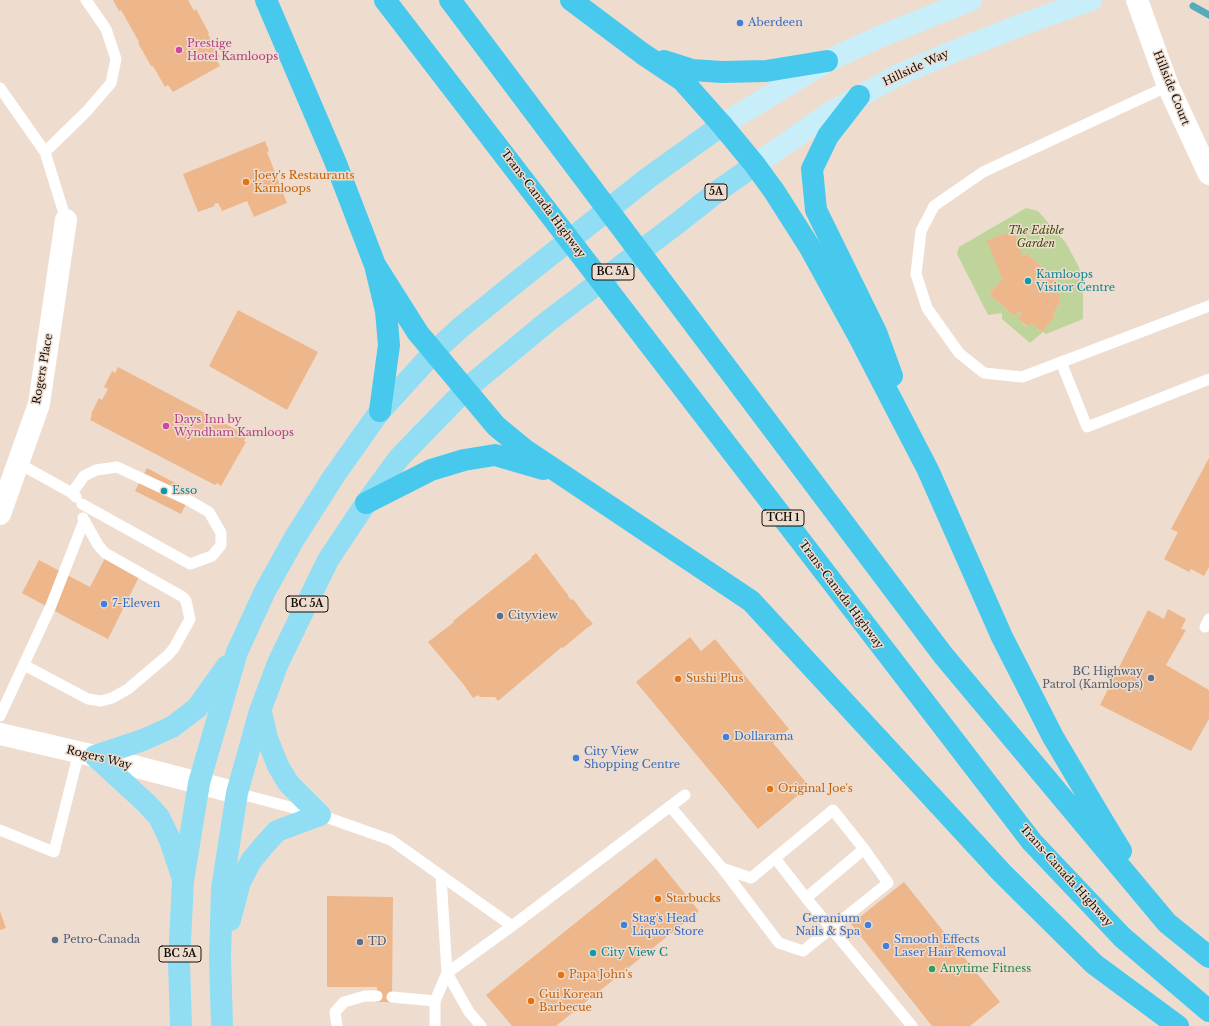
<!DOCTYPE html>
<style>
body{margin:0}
canvas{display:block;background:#eeddcf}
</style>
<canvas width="1209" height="1026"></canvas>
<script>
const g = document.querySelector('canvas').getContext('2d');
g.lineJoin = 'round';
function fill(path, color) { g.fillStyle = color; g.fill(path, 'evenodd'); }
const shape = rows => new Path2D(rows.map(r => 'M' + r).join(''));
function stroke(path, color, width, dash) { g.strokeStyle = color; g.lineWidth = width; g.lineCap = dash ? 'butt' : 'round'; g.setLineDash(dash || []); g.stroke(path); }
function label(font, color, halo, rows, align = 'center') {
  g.font = font + ' "Libre Baskerville",serif'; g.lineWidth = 3; g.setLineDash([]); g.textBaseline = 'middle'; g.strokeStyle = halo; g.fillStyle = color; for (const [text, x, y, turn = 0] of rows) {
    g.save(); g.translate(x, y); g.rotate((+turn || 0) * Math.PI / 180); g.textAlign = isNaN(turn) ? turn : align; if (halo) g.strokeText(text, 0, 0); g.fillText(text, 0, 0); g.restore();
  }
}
const green = shape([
 [1026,208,1038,211,1066,243,1079,267,1083,289,1083,319,1046,334,1043,332,1030,343,1002,319,1002,313,988,315,957,254,959,247],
 [1014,232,1023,257,1026,253,1050,274,1055,280,1059,287,1060,296,1059,304,1053,315,1055,316,1042,332,1031,323,1027,327,1018,319,1022,314,1018,311,1014,316,989,294,1002,279,988,240]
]);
const stream = shape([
 [1193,6,1209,15]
]);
const building = shape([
 [113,0,188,0,194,11,196,9,209,33,208,34,220,57,216,59,220,66,173,92,168,85,165,87,153,66,151,66,138,43,139,42,121,10,119,11],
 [265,141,269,151,267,152,287,203,254,217,247,201,222,211,218,203,214,204,215,206,198,212,183,174],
 [1014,231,1023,257,1026,253,1050,274,1055,280,1059,287,1060,296,1059,304,1053,315,1055,316,1042,332,1031,323,1028,327,1018,319,1022,314,1018,311,1014,316,989,294,1002,279,987,240],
 [238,310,318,352,287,410,209,366],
 [118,367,243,433,242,434,246,436,244,441,246,442,221,486,217,483,215,485,90,420,92,415,91,414,99,398,102,400,108,389,104,387,112,371,115,373],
 [1209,458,1209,567,1204,576,1191,569,1189,572,1164,559,1178,532,1171,529],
 [147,468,192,492,181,514,135,491],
 [536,553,568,595,568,596,571,600,573,599,588,619,589,619,593,624,587,628,563,648,562,647,498,701,495,697,480,697,478,695,473,698,464,685,428,642,454,622,453,621,532,558,531,557],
 [106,556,141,573,108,639,73,621,22,593,39,560,90,587],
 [1168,609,1186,619,1181,629,1186,630,1166,665,1209,690,1209,719,1191,751,1100,705,1148,610,1164,619],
 [690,637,701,651,715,639,789,729,773,743,809,786,758,829,636,682],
 [656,858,699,911,556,1026,512,1026,486,995],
 [904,882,1000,1002,970,1026,932,1026,851,924],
 [327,896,393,897,392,1002,376,1002,377,987,327,987],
 [0,911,6,928,0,930]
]);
const service = shape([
 [1168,86,983,172,934,206,921,231,916,274,927,308,959,353,984,373,1022,377,1209,306],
 [0,88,45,152,87,111,111,83,116,59,106,29,86,0],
 [45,152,66,220],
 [1061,362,1087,427,1209,379],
 [18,463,72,493,76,497],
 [72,493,84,476,96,470,117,467,188,500,209,512,221,533,221,545,212,556,190,564,82,504],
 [1205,627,1209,619],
 [24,665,88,699,101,701,112,698,128,689,168,655,174,648,190,619,186,601,183,597,105,553,98,545,84,520],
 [0,716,50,608,84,521,83,518],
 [237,793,320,815,391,840,512,926],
 [670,806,722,868,751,878,833,810,864,849,806,898],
 [0,830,54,852,79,752],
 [775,858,806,898,912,1026],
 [722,868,779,943,803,951,888,883,864,849],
 [447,973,512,926,685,795],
 [447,973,469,1012,481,1026],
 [392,997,435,1001],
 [337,1026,335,1012,344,1002,365,996,377,996],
 [435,1026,435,1001,447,973,441,876]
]);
const minor = shape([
 [1137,0,1168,86,1209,174],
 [0,514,39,404,66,220]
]);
const tertiary = shape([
 [0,734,95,756,237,793]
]);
const secondary = shape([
 [722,125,827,61,879,37,971,0],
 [755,165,828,114,896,76,945,55,1026,23,1091,0]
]);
const primary = shape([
 [182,876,170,840,159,817,146,803,95,756,143,740,172,727,197,708,227,666],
 [230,920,240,882,251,861,265,844,277,831,320,815,289,784,278,766,267,738,261,712],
 [181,1026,179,962,183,881,199,783,237,652,265,591,294,539,334,476,380,411,434,352,460,328,519,280,648,178,722,125],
 [222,1026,220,957,222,889,237,793,260,711,278,663,328,560,366,503,399,458,466,389,547,322,679,222,722,188,755,165]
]);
const motorway = shape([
 [266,0,335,161,375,265,386,311,389,345,380,411],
 [385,0,1032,842,1122,937,1209,1011],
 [450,0,943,655,1167,923,1209,957],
 [571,0,643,54,682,80,722,125,755,165,774,191,809,246,859,337,928,470,1002,637,1053,737,1101,818,1121,851],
 [664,61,692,70,722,72,766,71,827,61],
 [859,96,828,136,812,169,816,210,876,332,892,376],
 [375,265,418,333,496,426,525,450,751,601,1002,873,1094,964,1178,1026],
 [366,503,431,470,464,460,495,455,543,469]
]);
const markers = [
 [740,23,4,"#3f7fe0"],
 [179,50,4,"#d1479c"],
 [246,182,4,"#e8710a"],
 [1028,281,4,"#0f9aa8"],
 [166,426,4,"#d1479c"],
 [164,491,4,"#0f9aa8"],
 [104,604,4,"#3f7fe0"],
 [500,616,4,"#5c6f8a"],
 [1151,678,4,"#5c6f8a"],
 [678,679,4,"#e8710a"],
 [726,737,4,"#3f7fe0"],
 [576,758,4,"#3f7fe0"],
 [770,789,4,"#e8710a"],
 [658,899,4,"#e8710a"],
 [624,925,4,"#3f7fe0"],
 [868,925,4,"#3f7fe0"],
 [55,940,4,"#5c6f8a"],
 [360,942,4,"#5c6f8a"],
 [886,946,4,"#3f7fe0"],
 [593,953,4,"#0f9aa8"],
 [932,969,4,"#2e9e5b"],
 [561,975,4,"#e8710a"],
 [531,1001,4,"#e8710a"]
];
const shields = [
 [716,192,22],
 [613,272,42],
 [783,518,42],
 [307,604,42],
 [180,954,42]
];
const shieldNames = [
 ["5A",716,192],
 ["BC 5A",613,272],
 ["TCH 1",783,518],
 ["BC 5A",307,604],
 ["BC 5A",180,954]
];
const shopNames = [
 ["Aberdeen",748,23],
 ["7-Eleven",112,604],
 ["Dollarama",734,737],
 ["City View",584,752],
 ["Shopping Centre",584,765],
 ["Stag's Head",632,919],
 ["Liquor Store",632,932],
 ["Geranium",860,919,"right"],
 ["Nails & Spa",860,932,"right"],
 ["Smooth Effects",894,940],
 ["Laser Hair Removal",894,953]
];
const hotelNames = [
 ["Prestige",187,44],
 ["Hotel Kamloops",187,57],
 ["Days Inn by",174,420],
 ["Wyndham Kamloops",174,433]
];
const streetNames = [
 ["Hillside Way",916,68,-25],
 ["Hillside Court",1171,88,68],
 ["Trans-Canada Highway",543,204,53],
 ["Rogers Place",43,369,-80],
 ["Trans-Canada Highway",841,595,53],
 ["Rogers Way",99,758,14],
 ["Trans-Canada Highway",1066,876,48]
];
const foodNames = [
 ["Joey's Restaurants",254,176],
 ["Kamloops",254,189],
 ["Sushi Plus",686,679],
 ["Original Joe's",778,789],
 ["Starbucks",666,899],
 ["Papa John's",569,975],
 ["Gui Korean",539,995],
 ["Barbecue",539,1008]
];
const parkNames = [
 ["The Edible",1036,231],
 ["Garden",1036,244]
];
const cultureNames = [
 ["Kamloops",1036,275],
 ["Visitor Centre",1036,288],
 ["Esso",172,491],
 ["City View C",601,953]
];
const serviceNames = [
 ["Cityview",508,616],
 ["BC Highway",1143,672,"right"],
 ["Patrol (Kamloops)",1143,685,"right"],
 ["Petro-Canada",63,940],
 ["TD",368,942]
];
const leisureNames = [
 ["Anytime Fitness",940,969]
];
fill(green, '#bfd49b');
stroke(stream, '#56abbb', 7);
fill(building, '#edb78b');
stroke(service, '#fff', 11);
stroke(minor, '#fff', 22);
stroke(tertiary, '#fff', 22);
stroke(secondary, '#c8eefa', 22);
stroke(primary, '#91def4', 22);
stroke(motorway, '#47c8ed', 22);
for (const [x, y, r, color] of markers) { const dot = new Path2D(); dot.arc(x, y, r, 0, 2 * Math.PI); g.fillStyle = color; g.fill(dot); stroke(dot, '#eeddcf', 1.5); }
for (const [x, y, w] of shields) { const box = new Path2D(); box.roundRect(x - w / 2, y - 8, w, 16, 3); g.fillStyle = '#eeddcf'; g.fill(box); stroke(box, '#140e09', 1); }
label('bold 10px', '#140e09', null, shieldNames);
label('11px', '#366cbe', '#eeddcf', shopNames, 'left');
label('11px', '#b23c85', '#eeddcf', hotelNames, 'left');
label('11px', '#140e09', '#eeddcf', streetNames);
label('11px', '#c56008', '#eeddcf', foodNames, 'left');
label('italic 11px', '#384a04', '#eeddcf', parkNames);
label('11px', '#0d838f', '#eeddcf', cultureNames, 'left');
label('11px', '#4e5e75', '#eeddcf', serviceNames, 'left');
label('11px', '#27864d', '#eeddcf', leisureNames, 'left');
</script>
